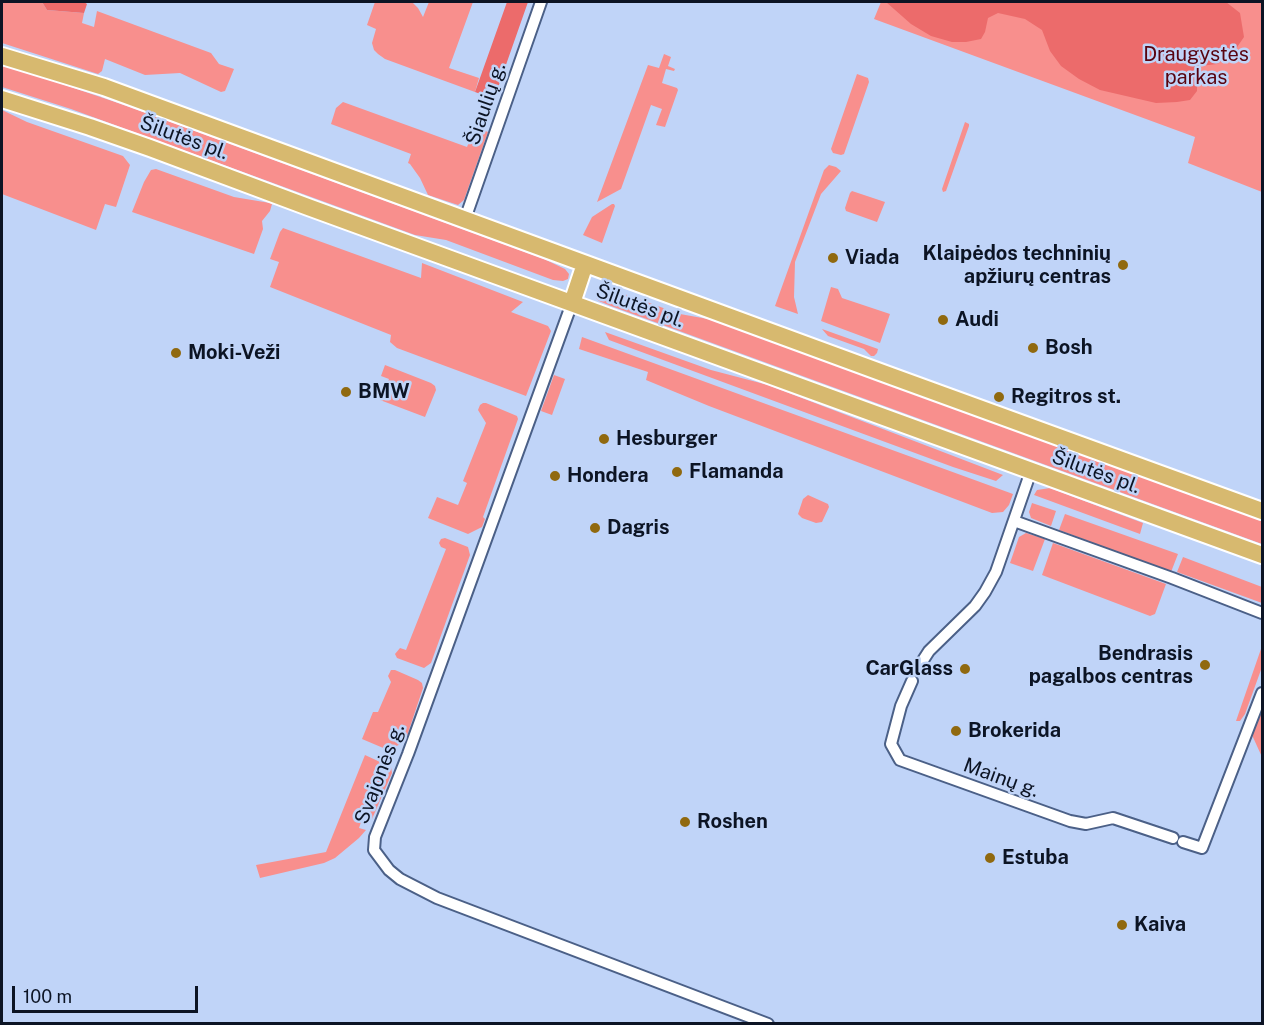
<!DOCTYPE html>
<meta charset="utf-8">
<style>
body{margin:0}
#map{position:relative;width:1264px;height:1025px;overflow:hidden;background:#c0d4f8;font-family:"Public Sans",sans-serif}
canvas{display:block}
.frame{position:absolute;inset:0;border:3px solid #0c1424;pointer-events:none}
.scale{position:absolute;left:12px;top:986px;width:186px;height:27px;box-sizing:border-box;border:3px solid #0c1424;border-top:0;padding-left:8px;font-size:18px;line-height:21px;white-space:nowrap;color:#0c1424;-webkit-text-stroke:4px #c0d4f8;paint-order:stroke}
</style>
<div id="map">
<canvas width="1264" height="1025"></canvas>
<div class="frame"></div>
<div class="scale">100 m</div>
</div>
<script>
const g = document.querySelector('canvas').getContext('2d');
g.lineJoin = 'round';
function fill(path, color) { g.fillStyle = color; g.fill(path, 'evenodd'); }
const shape = rows => new Path2D(rows.map(r => 'M' + r).join(''));
function stroke(path, color, width, dash) { g.strokeStyle = color; g.lineWidth = width; g.lineCap = dash ? 'butt' : 'round'; g.setLineDash(dash || []); g.stroke(path); }
function label(font, color, halo, rows, align = 'center') {
  g.font = font + ' "Public Sans",sans-serif'; g.lineWidth = 5; g.setLineDash([]); g.textBaseline = 'middle'; g.strokeStyle = halo; g.fillStyle = color; for (const [text, x, y, turn = 0] of rows) {
    g.save(); g.translate(x, y); g.rotate((+turn || 0) * Math.PI / 180); g.textAlign = isNaN(turn) ? turn : align; if (halo) g.strokeText(text, 0, 0); g.fillText(text, 0, 0); g.restore();
  }
}
const green = shape([
 [2,2,42,2,47,10,84,13,82,23,94,27,97,11,211,53,219,64,234,69,225,91,221,92,180,73,145,75,105,59,102,71,98,74,2,43],
 [375,2,412,2,418,8,423,17,429,2,473,2,449,68,479,78,475,92,385,59,378,54,374,50,372,43,376,29,367,25],
 [881,2,1262,2,1262,192,1188,163,1195,137,874,19],
 [664,54,671,57,668,66,675,69,674,71,666,69,662,83,677,88,678,90,665,127,656,125,662,109,651,105,621,189,597,202,648,65,659,68],
 [2,65,59,83,127,106,544,259,565,269,569,274,568,279,563,281,553,280,446,240,415,235,71,109,2,87],
 [857,74,868,78,869,82,844,154,841,155,833,153,831,149],
 [343,102,467,147,475,127,488,132,464,200,458,205,428,195,420,178,410,164,408,163,411,154,331,124,336,108],
 [2,110,27,122,123,156,130,165,116,207,105,204,96,230,2,194],
 [965,122,969,124,969,126,946,191,943,192,942,189],
 [829,165,836,167,841,171,821,194,795,262,794,297,798,314,775,306,824,170],
 [156,169,234,197,270,203,272,204,270,211,262,221,263,229,254,254,132,212,144,182,151,170],
 [852,191,885,202,877,222,846,211,845,208,850,193],
 [612,204,614,204,615,206,602,243,583,235,592,217],
 [283,228,421,278,422,263,523,302,511,312,548,326,551,331,526,396,397,348,390,342,391,335,270,287,279,262,270,259,280,232],
 [831,287,838,289,842,298,890,314,880,343,821,321],
 [601,289,616,291,680,314,708,319,1262,521,1262,544,611,306,599,301,596,298,597,291],
 [822,329,878,349,877,353,874,356,871,356,864,349,828,336],
 [605,332,711,370,768,385,1003,475,996,481,953,467,609,340],
 [582,337,1013,494,1009,505,1003,512,992,513,709,406,646,380,648,372,579,349],
 [385,365,431,383,435,386,436,390,425,417,380,400,389,379,381,376],
 [554,375,565,379,552,415,541,411],
 [483,403,486,403,517,416,518,419,483,517,485,519,482,527,468,534,428,518,437,497,458,505,467,483,463,481,486,423,478,410,480,405],
 [1050,488,1143,523,1140,534,1034,495,1037,490],
 [808,495,828,504,829,507,822,522,816,523,802,518,798,514,803,499],
 [1032,503,1056,511,1051,526,1031,518,1029,512],
 [1065,514,1178,554,1171,572,1059,530],
 [1026,533,1045,539,1033,571,1010,563,1019,537],
 [445,538,468,547,470,555,431,663,424,668,397,658,395,654,400,648,406,650,446,549,441,547,439,543,441,539],
 [1053,543,1166,584,1155,614,1150,616,1042,575],
 [1183,557,1262,587,1262,603,1177,572],
 [1262,646,1262,667,1245,714,1240,721,1236,721],
 [391,670,395,670,418,680,422,683,423,688,405,742,388,750,362,739,373,712,378,712,391,682,388,676],
 [1262,708,1262,757,1252,735],
 [365,755,391,767,392,773,372,819,363,816,359,828,366,830,359,838,335,858,324,863,260,878,256,865,326,852]
]);
const forest = shape([
 [42,2,84,2,87,4,84,13,47,10],
 [507,2,528,2,494,99,475,92],
 [886,2,1226,2,1240,13,1244,37,1231,56,1217,64,1200,66,1197,74,1197,91,1190,100,1177,102,1156,103,1100,90,1079,79,1061,66,1050,51,1042,30,1025,19,998,13,988,18,985,32,981,39,966,42,952,42,931,36,911,24]
]);
const street = shape([
 [465,219,541,2],
 [572,303,408,754,375,837,374,850,389,870,400,879,437,898,768,1024],
 [1014,521,1172,578,1262,613],
 [918,668,929,651,975,606,985,592,996,572,1031,471],
 [912,681,901,706,891,744,900,760,1070,821,1086,824,1113,818,1173,838],
 [1183,842,1202,848,1262,693]
]);
const primary = shape([
 [2,56,104,87,891,376,1262,511],
 [2,99,90,127,150,148,308,207,1262,555],
 [572,303,585,264]
]);
const markers = [
 [833,258,6,"#90690f"],
 [1123,265,6,"#90690f"],
 [943,320,6,"#90690f"],
 [1033,348,6,"#90690f"],
 [176,353,6,"#90690f"],
 [346,392,6,"#90690f"],
 [999,397,6,"#90690f"],
 [604,439,6,"#90690f"],
 [677,472,6,"#90690f"],
 [555,476,6,"#90690f"],
 [595,528,6,"#90690f"],
 [1205,665,6,"#90690f"],
 [965,669,6,"#90690f"],
 [956,731,6,"#90690f"],
 [685,822,6,"#90690f"],
 [990,858,6,"#90690f"],
 [1122,925,6,"#90690f"]
];
const parkNames = [
 ["Draugystės",1196,55],
 ["parkas",1196,78]
];
const streetNames = [
 ["Šiaulių g.",486,104,-71],
 ["Šilutės pl.",184,138,20],
 ["Šilutės pl.",640,306,20],
 ["Šilutės pl.",1096,472,20],
 ["Svajonės g.",380,774,-69],
 ["Mainų g.",1001,778,20]
];
const poiNames = [
 ["Klaipėdos techninių",1111,254,"right"],
 ["apžiurų centras",1111,277,"right"],
 ["Viada",845,258],
 ["Audi",955,320],
 ["Bosh",1045,348],
 ["Moki-Veži",188,353],
 ["BMW",358,392],
 ["Regitros st.",1011,397],
 ["Hesburger",616,439],
 ["Flamanda",689,472],
 ["Hondera",567,476],
 ["Dagris",607,528],
 ["Bendrasis",1193,654,"right"],
 ["pagalbos centras",1193,677,"right"],
 ["CarGlass",953,669,"right"],
 ["Brokerida",968,731],
 ["Roshen",697,822],
 ["Estuba",1002,858],
 ["Kaiva",1134,925]
];
fill(green, '#f88f8d');
fill(forest, '#ec6b6b');
stroke(street, '#4b6087', 14);
stroke(primary, '#fff', 20);
stroke(street, '#fff', 10);
stroke(primary, '#d7b96f', 16);
for (const [x, y, r, color] of markers) { const dot = new Path2D(); dot.arc(x, y, r, 0, 2 * Math.PI); g.fillStyle = color; g.fill(dot); stroke(dot, '#c0d4f8', 2); }
label('20px', '#58030f', '#c0d4f8', parkNames);
label('20px', '#0c1424', '#c0d4f8', streetNames);
label('bold 20px', '#0c1424', '#c0d4f8', poiNames, 'left');
</script>
